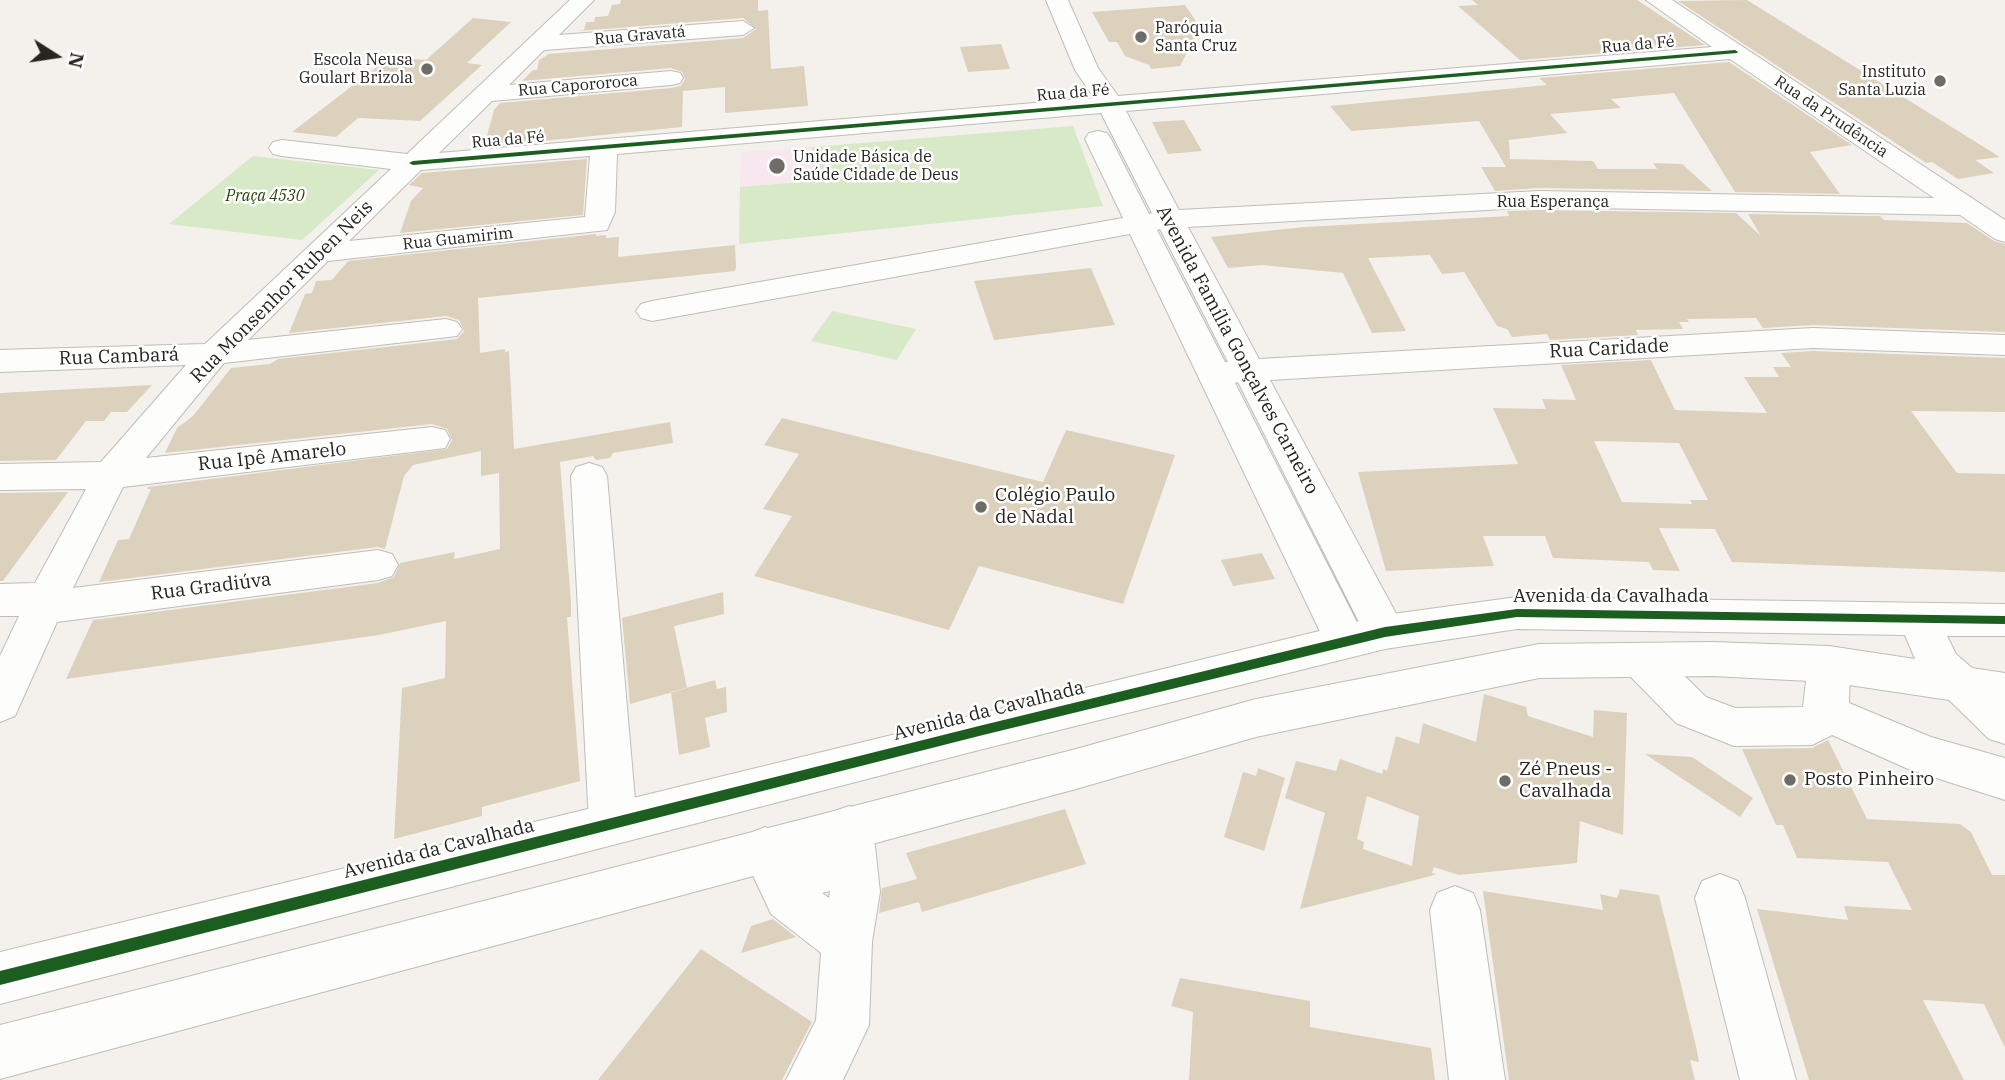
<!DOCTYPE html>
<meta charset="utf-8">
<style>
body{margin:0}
#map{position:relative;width:2005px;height:1080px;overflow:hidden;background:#f4f1ec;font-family:"IBM Plex Serif",serif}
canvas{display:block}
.north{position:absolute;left:21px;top:21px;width:70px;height:70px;-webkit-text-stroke:5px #fff;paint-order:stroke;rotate:102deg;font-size:19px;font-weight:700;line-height:28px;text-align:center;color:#272521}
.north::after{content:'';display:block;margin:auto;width:24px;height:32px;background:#272521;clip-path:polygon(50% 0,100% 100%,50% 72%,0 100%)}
</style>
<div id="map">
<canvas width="2005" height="1080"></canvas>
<div class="north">N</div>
</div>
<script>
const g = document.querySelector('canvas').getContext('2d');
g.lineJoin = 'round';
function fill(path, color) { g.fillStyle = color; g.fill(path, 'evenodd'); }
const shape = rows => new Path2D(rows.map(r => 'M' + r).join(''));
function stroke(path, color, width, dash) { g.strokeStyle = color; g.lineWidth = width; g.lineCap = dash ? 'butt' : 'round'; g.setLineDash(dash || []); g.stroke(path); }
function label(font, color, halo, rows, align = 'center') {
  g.font = font + ' "IBM Plex Serif",serif'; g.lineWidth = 5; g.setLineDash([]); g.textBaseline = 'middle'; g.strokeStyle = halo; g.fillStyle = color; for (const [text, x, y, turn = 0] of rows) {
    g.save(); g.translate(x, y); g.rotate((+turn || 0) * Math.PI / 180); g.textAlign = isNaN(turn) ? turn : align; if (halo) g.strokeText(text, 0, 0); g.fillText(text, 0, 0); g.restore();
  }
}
const medical = shape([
 [812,147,814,181,740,187,741,152]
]);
const green = shape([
 [1073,126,1103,206,739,244,740,187,814,181,812,147],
 [253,156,379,170,302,240,169,224],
 [832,311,916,329,897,360,811,341]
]);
const building = shape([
 [621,0,758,0,758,11,768,10,771,69,804,66,808,106,725,113,725,87,683,91,682,127,484,147,494,110,500,103,671,88,681,86,685,79,682,72,671,68,522,81,533,70,537,70,539,60,549,54,743,38,756,29,743,18,579,31,584,30,586,22,594,22,595,17,608,16,612,5,620,4],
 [1472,0,1637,0,1705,45,1520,60,1458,6,1478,5],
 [1747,0,2000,157,1975,160,1994,173,1958,179,1932,162,1926,163,1678,1],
 [1185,5,1200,27,1180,66,1151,69,1149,65,1125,56,1117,42,1109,42,1092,12],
 [473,18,511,22,467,63,482,65,420,121,358,118,336,137,292,132,390,57,426,60],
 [1001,44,1010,69,968,72,960,47],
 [1729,62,1852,145,1810,152,1840,194,1735,192,1674,93,1611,99,1621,108,1550,114,1567,133,1509,140,1510,159,1593,161,1598,169,1657,169,1653,163,1682,164,1712,191,1539,188,1495,191,1481,167,1506,167,1479,121,1351,131,1330,106,1547,85,1539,78],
 [1184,120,1202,151,1168,154,1152,122],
 [587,159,583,215,400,233,411,201,423,188,409,185,422,173],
 [1539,210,1736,213,1761,236,1748,214,1880,216,1884,220,1967,223,1994,241,2005,244,2005,332,1813,325,1763,328,1756,318,1687,319,1689,322,1679,322,1683,329,1636,330,1638,335,1550,340,1547,334,1512,337,1507,329,1497,326,1464,272,1442,274,1430,255,1368,258,1406,331,1372,333,1343,273,1262,265,1228,268,1211,237,1304,227,1509,216,1507,211],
 [596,234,596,236,606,235,606,238,619,237,618,257,735,245,736,267,735,271,478,298,480,353,505,349,505,352,509,351,514,449,670,422,673,443,613,453,610,458,596,460,593,456,560,462,571,603,571,617,567,617,580,781,482,807,482,816,394,839,402,688,445,678,446,621,379,635,66,679,93,620,378,583,394,577,400,563,455,552,454,559,500,549,499,473,481,476,481,451,413,465,404,476,385,549,378,547,99,582,118,540,129,539,151,489,147,489,148,487,447,449,452,440,447,429,432,424,165,453,177,428,193,416,231,368,270,364,278,359,457,339,464,331,459,320,446,316,289,333,305,294,312,293,316,281,332,280,348,261],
 [1091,268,1115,325,994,340,974,281],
 [1813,351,2005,358,2005,412,1911,411,1957,473,2005,474,2005,572,1732,562,1715,529,1659,528,1680,571,1653,570,1649,562,1553,558,1545,536,1483,536,1494,566,1386,571,1358,472,1518,464,1493,408,1546,409,1542,399,1576,400,1561,365,1651,360,1675,410,1767,413,1744,377,1779,377,1773,367,1791,367,1781,353],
 [1594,441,1679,443,1708,500,1690,500,1692,504,1622,502],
 [152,385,127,412,111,412,104,421,86,421,56,460,0,461,0,393],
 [782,418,1043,482,1066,430,1175,455,1123,604,979,566,949,630,754,576,792,516,763,509,799,454,764,445],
 [68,492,3,581,0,581,0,493],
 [1262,553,1275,579,1233,586,1221,560],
 [723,592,724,614,674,626,687,688,630,704,622,618],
 [715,680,717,689,726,687,727,712,705,718,710,747,679,755,671,692],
 [1484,694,1526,707,1528,716,1593,737,1594,710,1627,713,1623,835,1580,821,1577,863,1459,875,1434,867,1432,873,1436,874,1431,876,1300,909,1325,813,1285,798,1296,761,1336,771,1340,759,1382,774,1383,769,1387,771,1396,736,1419,744,1423,723,1476,742],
 [1367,796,1419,816,1412,866,1363,849,1364,842,1357,839],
 [1828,740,1867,819,1960,824,1971,832,1992,875,2005,875,2005,1048,1984,1004,1923,1000,1964,1080,1809,1080,1757,909,1848,920,1844,906,1912,910,1888,862,1797,858,1783,825,1776,825,1742,749,1812,748],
 [1645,754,1692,757,1753,798,1740,817],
 [1258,768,1285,778,1264,851,1224,837,1243,772,1256,776],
 [1065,809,1086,864,922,912,919,902,879,913,882,888,917,879,906,853],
 [1620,889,1659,895,1696,1046,1699,1062,1690,1060,1695,1080,1509,1080,1483,891,1603,910,1600,894,1617,898],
 [773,919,796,937,741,953,751,926],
 [701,949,812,1022,782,1080,598,1080],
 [1180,978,1310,1001,1310,1027,1431,1048,1435,1080,1189,1080,1193,1012,1171,1006]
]);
const minor = shape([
 [570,0,594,0,559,35,743,21,754,28,743,35,544,50,509,85,671,71,680,73,683,78,680,83,671,85,492,101,439,153,1094,98,1075,70,1046,0,1068,0,1098,68,1118,96,1712,47,1646,0,1672,0,2005,220,2005,242,1995,239,1960,215,1539,207,1188,227,1259,359,1813,328,2005,335,2005,355,1813,348,1270,380,1406,632,1400,644,1385,649,1370,644,1238,382,1235,383,1366,640,1360,652,1345,657,1330,652,1324,640,1130,234,652,321,641,318,636,311,641,304,652,301,1123,218,1085,139,1089,133,1098,131,1107,133,1111,139,1149,214,1152,213,1101,113,617,154,615,212,607,230,328,261,248,340,446,319,457,322,462,329,457,336,224,363,146,458,432,427,445,430,450,439,445,448,123,487,73,588,378,550,392,554,398,565,392,576,378,580,57,622,15,716,0,722,0,656,19,616,0,616,0,584,35,583,86,489,0,490,0,464,101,462,186,365,0,372,0,350,205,344,391,169,282,156,273,154,269,148,273,142,282,140,407,154,570,0],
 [1730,59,1934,198,1539,191,1179,210,1126,111,1730,59],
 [590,156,585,217,349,241,421,170,590,156],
 [1160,229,1228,362,1225,362,1157,230,1160,229],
 [589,463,602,467,607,476,637,823,630,838,613,845,596,838,589,823,571,476,576,467,589,463],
 [1641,643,1656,648,1706,697,1735,708,1803,707,1808,664,1814,652,1829,646,1844,652,1850,664,1849,703,1931,737,2005,758,2005,800,1908,769,1832,735,1812,745,1734,746,1676,723,1626,672,1620,660,1626,648,1641,643],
 [849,806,866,812,873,828,880,892,872,942,869,1025,843,1080,786,1080,816,1020,821,953,771,914,741,850,748,834,765,827,782,834,792,854,827,845,825,828,832,812,849,806],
 [830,891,829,898,822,893,830,891],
 [1720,874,1738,881,1745,898,1796,1080,1740,1080,1695,898,1702,881,1720,874],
 [1455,886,1473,893,1480,910,1505,1080,1449,1080,1430,910,1437,893,1455,886]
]);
const major = shape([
 [1517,597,2005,604,2005,636,1947,636,1956,654,1972,668,2005,673,2005,744,1989,739,1949,700,1829,682,1712,676,1539,678,1256,737,1076,789,0,1079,0,1025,1076,749,1256,699,1539,644,1712,642,1829,646,1915,659,1905,635,1517,629,1385,649,979,750,0,1004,0,952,1385,615,1517,597]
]);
const cycleway = shape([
 [1735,50,1738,52,1737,53,413,165,409,163,413,161,1735,50],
 [1517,609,2005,616,2005,624,1517,617,1385,637,979,736,0,985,0,971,979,726,1385,627,1517,609]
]);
const markers = [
 [1141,37,7,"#6f6c68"],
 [427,69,7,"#6f6c68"],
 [1940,81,7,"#6f6c68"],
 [777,166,9,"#6f6c68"],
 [981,507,7,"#6f6c68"],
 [1790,780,7,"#6f6c68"],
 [1505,781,7,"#6f6c68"]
];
const farPoinames = [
 ["Paróquia",1155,28],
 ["Santa Cruz",1155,46],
 ["Escola Neusa",413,60,"right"],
 ["Goulart Brizola",413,78,"right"],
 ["Instituto",1926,72,"right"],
 ["Santa Luzia",1926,90,"right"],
 ["Unidade Básica de",793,157],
 ["Saúde Cidade de Deus",793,175]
];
const farStreetnames = [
 ["Rua Gravatá",640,36,-5],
 ["Rua da Fé",1638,45,-5],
 ["Rua Capororoca",578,86,-5],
 ["Rua da Fé",1073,93,-5],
 ["Rua da Prudência",1831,117,34],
 ["Rua da Fé",508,140,-5],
 ["Rua Esperança",1553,202],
 ["Rua Guamirim",458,239,-6]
];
const farParknames = [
 ["Praça 4530",265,196]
];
const streetNames = [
 ["Rua Monsenhor Ruben Neis",282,292,-45],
 ["Rua Caridade",1609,349,-3],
 ["Avenida Família Gonçalves Carneiro",1237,350,62],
 ["Rua Cambará",119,357,-2],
 ["Rua Ipê Amarelo",272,457,-6],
 ["Rua Gradiúva",211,587,-7],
 ["Avenida da Cavalhada",1611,597],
 ["Avenida da Cavalhada",989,711,-14],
 ["Avenida da Cavalhada",439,849,-14]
];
const poiNames = [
 ["Colégio Paulo",995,496],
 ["de Nadal",995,518],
 ["Zé Pneus -",1519,770],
 ["Cavalhada",1519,792],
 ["Posto Pinheiro",1804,780]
];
fill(medical, '#f6e8ee');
fill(green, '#d7e9c6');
fill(building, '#dcd1bc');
stroke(minor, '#bfbdb9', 2);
stroke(major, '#bfbdb9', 2);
fill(minor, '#fdfdfc');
fill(major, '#fdfdfc');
fill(cycleway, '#1b5e20');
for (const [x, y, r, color] of markers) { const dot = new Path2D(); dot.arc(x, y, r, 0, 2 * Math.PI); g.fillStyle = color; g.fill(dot); stroke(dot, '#fff', 2.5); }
label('16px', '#272521', '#fff', farPoinames, 'left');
label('16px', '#272521', '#fff', farStreetnames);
label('italic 16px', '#294608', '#fff', farParknames);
label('19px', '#272521', '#fff', streetNames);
label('19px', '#272521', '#fff', poiNames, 'left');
</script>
